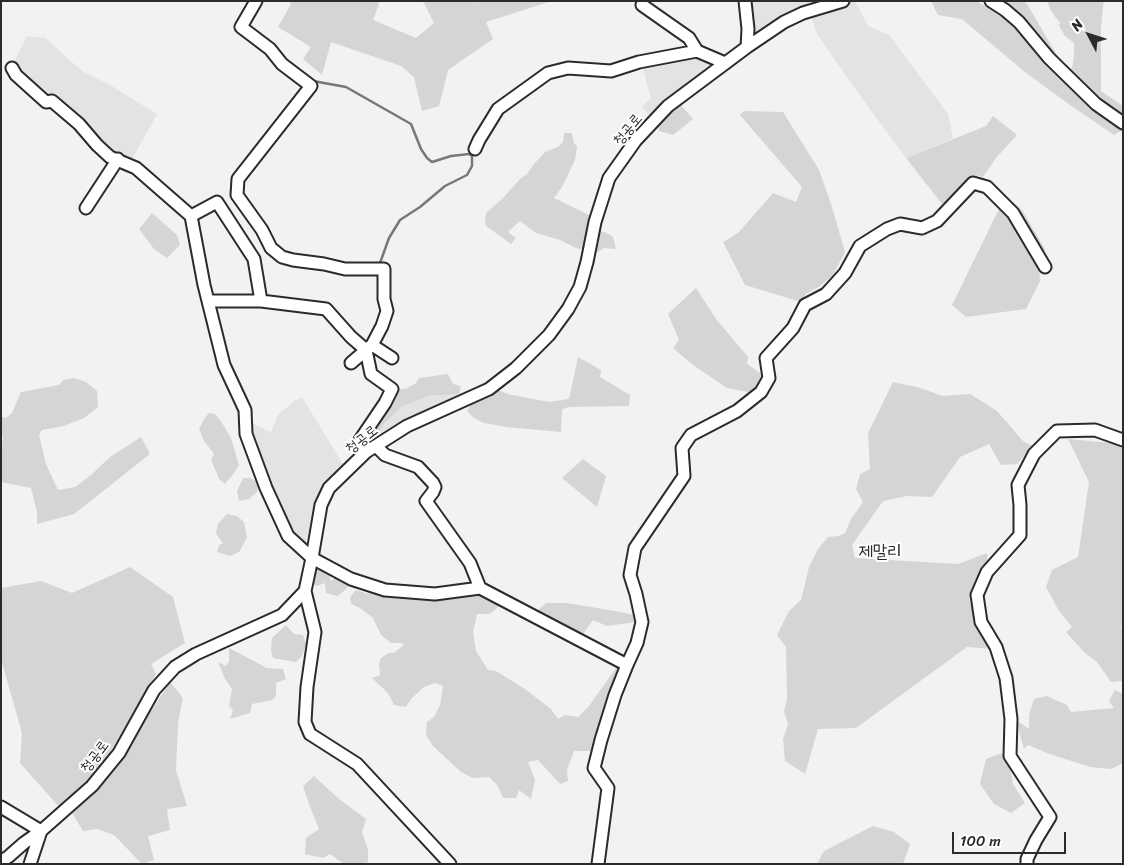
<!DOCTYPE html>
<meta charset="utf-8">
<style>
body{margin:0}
#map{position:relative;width:1124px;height:865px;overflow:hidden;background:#f2f2f2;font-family:Sriracha,sans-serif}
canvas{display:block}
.frame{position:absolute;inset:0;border:2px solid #2b2b2b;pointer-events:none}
.north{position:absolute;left:1064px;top:10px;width:50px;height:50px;-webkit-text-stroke:4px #fff;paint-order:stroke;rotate:310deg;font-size:14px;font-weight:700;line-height:20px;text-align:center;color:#2b2b2b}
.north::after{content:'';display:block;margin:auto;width:18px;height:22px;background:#2b2b2b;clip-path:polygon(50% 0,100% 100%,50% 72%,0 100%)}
.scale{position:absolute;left:952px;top:832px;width:114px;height:22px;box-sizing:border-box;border:2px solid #2b2b2b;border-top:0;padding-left:6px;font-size:15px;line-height:18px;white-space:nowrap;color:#2b2b2b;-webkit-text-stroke:4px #fff;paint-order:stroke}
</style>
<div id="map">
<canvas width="1124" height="865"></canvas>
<div class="frame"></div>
<div class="north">N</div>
<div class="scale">100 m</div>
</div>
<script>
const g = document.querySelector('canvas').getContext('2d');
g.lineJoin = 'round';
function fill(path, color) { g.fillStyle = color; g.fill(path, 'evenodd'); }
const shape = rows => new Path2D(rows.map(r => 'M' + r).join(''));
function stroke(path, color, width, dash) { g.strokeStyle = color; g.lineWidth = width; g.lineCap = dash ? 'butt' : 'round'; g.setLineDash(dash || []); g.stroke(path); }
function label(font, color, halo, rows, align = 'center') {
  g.font = font + ' Sriracha,"Poor Story",sans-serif'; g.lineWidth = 4; g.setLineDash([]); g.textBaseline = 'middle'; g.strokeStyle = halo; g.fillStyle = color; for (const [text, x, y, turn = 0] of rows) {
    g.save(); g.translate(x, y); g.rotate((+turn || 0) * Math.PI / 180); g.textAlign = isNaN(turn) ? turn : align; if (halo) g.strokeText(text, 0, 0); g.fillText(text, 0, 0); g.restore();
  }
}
const built = shape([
 [748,1,837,1,751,40],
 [851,1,855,1,868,26,889,35,948,114,953,138,906,158,861,97,817,34,810,13],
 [27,36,45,38,82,71,110,85,157,114,131,161,109,154,78,119,42,102,9,72],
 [696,54,720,64,651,118,642,106,651,99,642,65],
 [459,394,439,407,399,423,378,434,384,424,401,407,429,396],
 [302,397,344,466,323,490,312,513,305,548,286,536,239,417,271,432,278,415,294,401]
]);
const green = shape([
 [289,1,378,1,379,4,373,20,416,38,434,23,423,1,476,1,477,3,482,1,552,1,486,22,493,39,448,70,439,106,422,111,414,77,401,66,331,42,322,75,303,59,311,47,278,27,291,4],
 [931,1,976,1,1006,16,995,1,1024,1,1027,4,1064,67,1072,69,1074,56,1074,43,1065,36,1059,26,1060,22,1056,18,1050,9,1047,1,1104,1,1103,5,1101,29,1101,91,1123,106,1123,130,1114,135,1070,105,1025,72,962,19,938,15],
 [680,104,693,119,673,135,659,131,656,113],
 [744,111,783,112,819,170,831,204,845,252,833,275,820,286,806,294,801,302,745,285,723,242,738,233,773,193,796,202,802,187,740,115],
 [993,116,1017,135,996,158,983,177,1022,210,1045,249,1039,269,1040,281,1026,309,966,317,952,305,1000,207,989,198,976,190,983,177,975,175,952,200,942,204,906,158,986,126],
 [564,133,572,133,574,143,577,147,575,160,562,187,554,198,591,216,590,229,605,232,613,237,616,249,604,248,598,252,576,248,560,240,536,233,520,221,508,232,516,238,511,244,486,226,485,221,486,213,502,199,520,179,527,174,534,164,545,152,558,147,563,142],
 [152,213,177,235,180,245,167,258,154,249,139,229],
 [696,288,716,319,748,357,747,364,763,375,754,393,727,388,693,365,673,348,679,340,668,314],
 [578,357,601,370,600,377,630,395,629,406,570,407,562,409,561,432,507,427,484,423,474,418,467,411,473,401,488,393,493,394,498,390,508,394,549,402,569,399],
 [448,374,453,384,461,386,459,394,429,396,401,407,384,424,378,434,367,443,370,431,395,389,406,389,416,383,419,378],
 [74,378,86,382,97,391,98,407,84,418,64,426,42,430,39,435,46,464,58,490,75,487,91,475,110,457,141,437,150,454,74,514,37,524,37,512,31,488,1,482,1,455,3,436,1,436,1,417,6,418,12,413,21,392,59,385,63,380],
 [893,382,917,387,943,396,970,394,997,411,1023,441,1033,446,1017,464,1001,465,989,444,960,457,932,497,907,496,883,501,852,545,855,558,958,564,987,553,988,562,969,598,977,629,982,634,992,649,967,647,856,728,818,729,805,774,785,761,783,739,788,725,784,711,787,698,786,647,777,635,789,611,801,600,809,567,818,549,828,537,838,536,845,533,851,519,863,502,856,489,860,474,870,469,868,433],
 [209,413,215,414,222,423,231,438,239,465,234,473,225,484,219,479,211,460,214,454,204,441,199,429,204,419],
 [1068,439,1121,444,1123,446,1123,621,1121,627,1123,632,1123,681,1111,682,1097,662,1084,652,1066,632,1072,627,1059,611,1046,587,1052,570,1078,557,1089,482],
 [583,459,606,476,597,507,562,478],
 [243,478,250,478,256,481,259,487,257,492,249,499,239,501,237,491],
 [227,514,237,516,244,522,247,538,239,552,230,556,217,552,219,545,223,543,216,534,218,524],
 [319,566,328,571,331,581,338,576,350,583,347,588,338,596,326,593,325,583,317,586,311,583,311,570],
 [130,567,173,597,185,643,151,664,156,674,100,769,60,808,20,763,22,733,1,659,1,588,41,581,72,593],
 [473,585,483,596,485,593,500,601,498,607,490,614,477,614,473,632,476,651,488,670,496,671,525,689,551,709,558,719,565,715,578,717,589,706,619,664,624,667,594,751,574,751,567,770,568,781,560,784,538,760,528,762,535,780,531,799,519,790,516,798,503,798,498,786,489,777,473,778,461,772,433,746,426,735,427,722,434,717,440,705,443,686,435,683,424,687,411,699,406,707,394,705,388,693,372,678,380,675,379,664,381,658,389,653,394,653,404,645,401,643,391,643,381,635,373,618,360,608,351,604,350,597,356,590,368,594,370,588,418,588],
 [546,603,567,603,621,612,633,615,635,622,607,626,593,620,581,637,544,618,539,609],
 [286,625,294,634,303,635,306,644,302,656,296,662,273,658,271,651,272,638],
 [229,648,267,668,283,669,286,679,276,683,276,696,272,700,252,704,250,713,230,719,233,710,229,706,232,689,225,679,218,662,226,666,229,661],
 [170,682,183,698,178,723,176,770,187,806,167,809,170,830,148,836,154,860,142,864,114,835,97,829,83,831,71,811,111,773],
 [1115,690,1123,694,1123,763,1111,769,1090,767,1047,753,1028,745,1024,749,1016,720,1029,729,1029,715,1034,699,1047,696,1067,705,1071,712,1114,708,1109,701],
 [1002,753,1010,767,1013,784,1025,803,1011,813,994,804,980,784,986,759],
 [314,776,339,799,366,819,362,832,368,849,368,862,360,864,344,864,330,854,323,858,305,854,306,838,319,829,310,807,303,786],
 [873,826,894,832,910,844,903,864,817,864,824,851]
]);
const stream = shape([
 [313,81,346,87,411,124,421,149,427,158,432,162,451,156,469,154,472,156,472,166,467,175,445,186,420,207,400,220,389,238,380,263]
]);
const minor = shape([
 [256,1,241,27,270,49,282,64,311,86,238,179,237,195,262,230,271,248,282,257,293,260,324,264,345,269,384,269,384,299,387,311,382,326,372,345],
 [991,1,1005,10,1019,22,1049,58,1096,104,1123,123],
 [642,5,689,38,697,51],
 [747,47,784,22,803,13,843,1],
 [12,68,16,75,46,102,52,101,79,124,97,145,110,157,136,168,191,216,204,285,224,365,245,410,246,434,266,488,288,536,312,558,351,579,385,590,435,594,480,588],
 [475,149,479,140,498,109,548,73,568,68,611,71,639,62,697,51,725,63],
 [86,208,118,159],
 [191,216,217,202,254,259,261,301],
 [209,301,261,301,326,309,351,337,366,350,371,374,392,389,385,403,360,440,366,452],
 [351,363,372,345,392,358],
 [376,446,385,455,418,467,433,483,435,487,433,492,426,501,470,563,480,588,627,665,637,643,642,622,636,594,630,575,635,548,684,476,682,448,691,435,737,411,761,392,769,378,766,358,793,328,805,305,826,294,845,273,860,246,887,229,900,224,922,228,937,221,973,183,987,187,1013,213,1045,267],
 [305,591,315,632,307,687,305,722,310,734,357,764,450,864],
 [1,807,41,831,30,864],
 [1,861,8,857,24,843,41,831,92,786,119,753,154,690,175,667,196,654,282,615,305,591,312,558,321,505,329,488,366,452,407,426,489,389,516,368,549,335,568,309,580,287,587,262,595,222,609,178,636,140,668,106,747,47,748,29,745,1],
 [598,864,608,788,594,768,601,740,615,695,627,665],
 [1027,864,1027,859,1036,840,1050,817,1010,756,1011,719,1006,678,996,647,981,622,977,595,987,572,1020,535,1020,505,1018,485,1034,454,1057,431,1095,430,1123,440]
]);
const streetNames = [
 ["청공로",628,130,-50],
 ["청공로",362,440,-37],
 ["청공로",95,757,-52]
];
const quarterNames = [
 ["제말리",880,552]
];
fill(built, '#e3e3e3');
fill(green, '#d5d5d5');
stroke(stream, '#787878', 2.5);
stroke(minor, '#2b2b2b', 15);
stroke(minor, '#fff', 11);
label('15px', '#2b2b2b', '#fff', streetNames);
label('18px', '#2b2b2b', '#fff', quarterNames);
</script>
